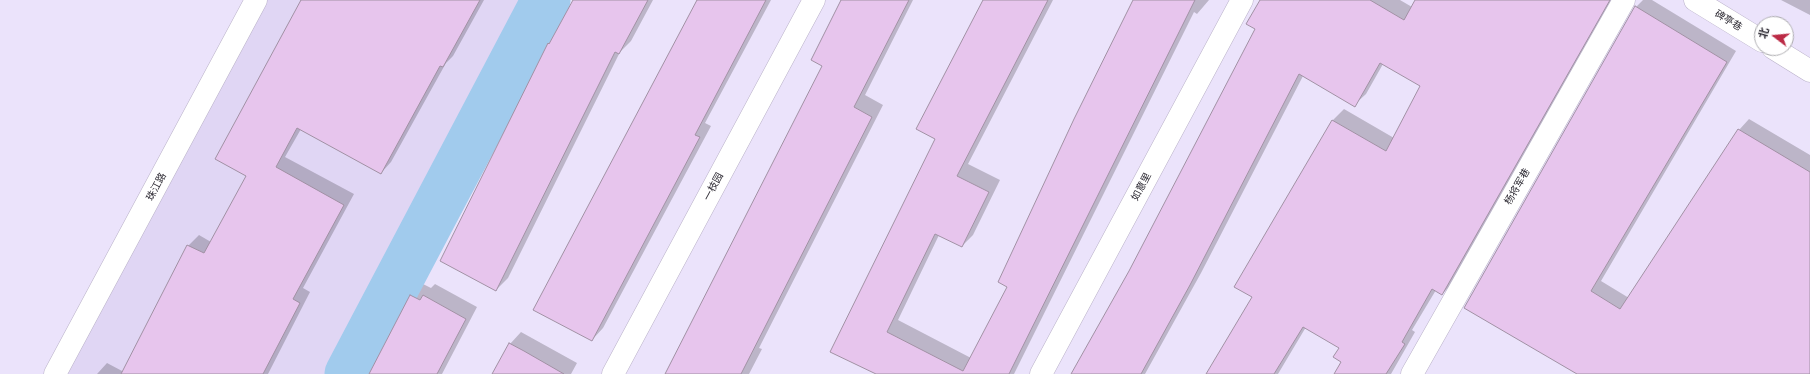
<!DOCTYPE html>
<meta charset="utf-8">
<style>
body{margin:0}
#map{position:relative;width:1810px;height:374px;overflow:hidden;background:#ebe3fb;font-family:"Titillium Web","Noto Sans SC",sans-serif}
canvas{display:block}
.north{position:absolute;left:1754px;top:16px;width:40px;height:40px;box-sizing:border-box;background:#fff;border:1px solid #abaaae;border-radius:50%;rotate:286deg;font-size:11px;font-weight:700;line-height:16px;text-align:center;color:#2e2b34}
.north::after{content:'';display:block;margin:auto;width:14px;height:18px;background:#bb2a45;clip-path:polygon(50% 0,100% 100%,50% 72%,0 100%)}
</style>
<div id="map">
<canvas width="1810" height="374"></canvas>
<div class="north">北</div>
</div>
<script>
const g = document.querySelector('canvas').getContext('2d');
g.lineJoin = 'round';
function fill(path, color) { g.fillStyle = color; g.fill(path, 'evenodd'); }
const shape = rows => new Path2D(rows.map(r => 'M' + r).join(''));
function stroke(path, color, width, dash) { g.strokeStyle = color; g.lineWidth = width; g.lineCap = dash ? 'butt' : 'round'; g.setLineDash(dash || []); g.stroke(path); }
function label(font, color, halo, rows, align = 'center') {
  g.font = font + ' "Titillium Web","Noto Sans SC",sans-serif'; g.lineWidth = 4; g.setLineDash([]); g.textBaseline = 'middle'; g.strokeStyle = halo; g.fillStyle = color; for (const [text, x, y, turn = 0] of rows) {
    g.save(); g.translate(x, y); g.rotate((+turn || 0) * Math.PI / 180); g.textAlign = isNaN(turn) ? turn : align; if (halo) g.strokeText(text, 0, 0); g.fillText(text, 0, 0); g.restore();
  }
}
const built = shape([
 [255,0,525,0,332,374,54,374]
]);
const shadow = shape([
 [320,0,484,0,453,56,446,63,391,162,381,173,301,129,285,157,354,194,303,288,310,292,268,374,97,374,107,363,124,372,188,246,199,235,211,242,247,176],
 [574,0,653,0,631,41,620,52,508,278,496,290,549,44,553,40],
 [699,0,771,0,705,123,711,126,603,328,592,340],
 [843,0,913,0,865,95,883,105,759,348,762,349,749,374,666,374,823,66],
 [984,0,1053,0,968,164,1000,180,973,235,962,246,939,235,898,320,971,358,1008,286,1139,0,1209,0,1197,14,1194,12,1014,374,877,374,832,351,936,139],
 [1261,0,1400,0,1412,7,1416,0,1614,0,1453,283,1442,294,1436,290,1412,330,1415,332,1391,374,1335,374,1343,361,1340,347,1306,327,1278,374,1207,374,1254,297,1236,286,1333,120,1344,109,1394,138,1422,86,1383,64,1366,94,1354,105,1303,76,1201,273,1145,374,1073,374,1130,271,1256,28],
 [1643,0,1652,0,1736,51,1601,281,1629,298,1739,130,1749,119,1810,155,1810,374,1579,374,1465,308,1636,7],
 [1781,0,1810,0,1810,15],
 [423,284,431,288,435,284,477,307,442,374,370,374,411,295],
 [521,332,577,363,571,374,493,374,510,344]
]);
const river = shape([
 [349,374,546,0]
]);
const building = shape([
 [301,0,480,0,443,67,440,66,381,174,297,128,276,167,344,205,293,299,300,303,263,374,121,374,187,245,204,253,246,176,215,159,301,0],
 [573,0,648,0,619,54,615,52,496,291,440,261,548,43,549,44,573,0],
 [697,0,766,0,695,135,700,137,592,341,533,310,697,0],
 [841,0,909,0,854,107,872,117,741,374,665,374,822,66,811,60,841,0],
 [983,0,1048,0,957,176,989,192,962,247,935,234,887,332,963,371,1007,287,998,282,1074,119,1133,0,1195,0,1009,374,876,374,830,352,935,139,916,129,983,0],
 [1260,0,1370,0,1404,20,1415,0,1610,0,1442,295,1432,289,1402,342,1405,344,1386,374,1334,374,1341,362,1333,357,1339,348,1303,327,1274,374,1206,374,1252,297,1234,287,1332,120,1386,151,1420,86,1380,63,1355,107,1299,74,1190,285,1141,374,1071,374,1129,271,1255,29,1246,24,1260,0],
 [1635,6,1727,62,1591,291,1620,309,1738,129,1810,172,1810,374,1577,374,1464,308,1635,6],
 [410,295,420,300,423,295,466,319,437,374,369,374,410,295],
 [509,343,524,351,564,374,492,374,509,343]
]);
const minor = shape([
 [1695,0,1762,41],
 [1773,48,1810,71],
 [613,374,814,0],
 [1041,374,1242,0],
 [1412,374,1624,0]
]);
const major = shape([
 [55,374,256,0]
]);
const streetNames = [
 ["碑亭巷",1728,21,31],
 ["珠江路",157,187,-62],
 ["一枝园",714,187,-62],
 ["如意里",1142,187,-62],
 ["杨将军巷",1518,187,-60]
];
fill(built, '#e0d6f4');
fill(shadow, '#0003');
stroke(river, '#a1cbed', 49);
fill(building, '#e7c5ed');
stroke(building, '#a191a4', 1);
stroke(minor, '#b9b1c8', 23);
stroke(major, '#b9b1c8', 23);
stroke(minor, '#fff', 22);
stroke(major, '#fff', 22);
label('10px', '#2e2b34', '#fff', streetNames);
</script>
